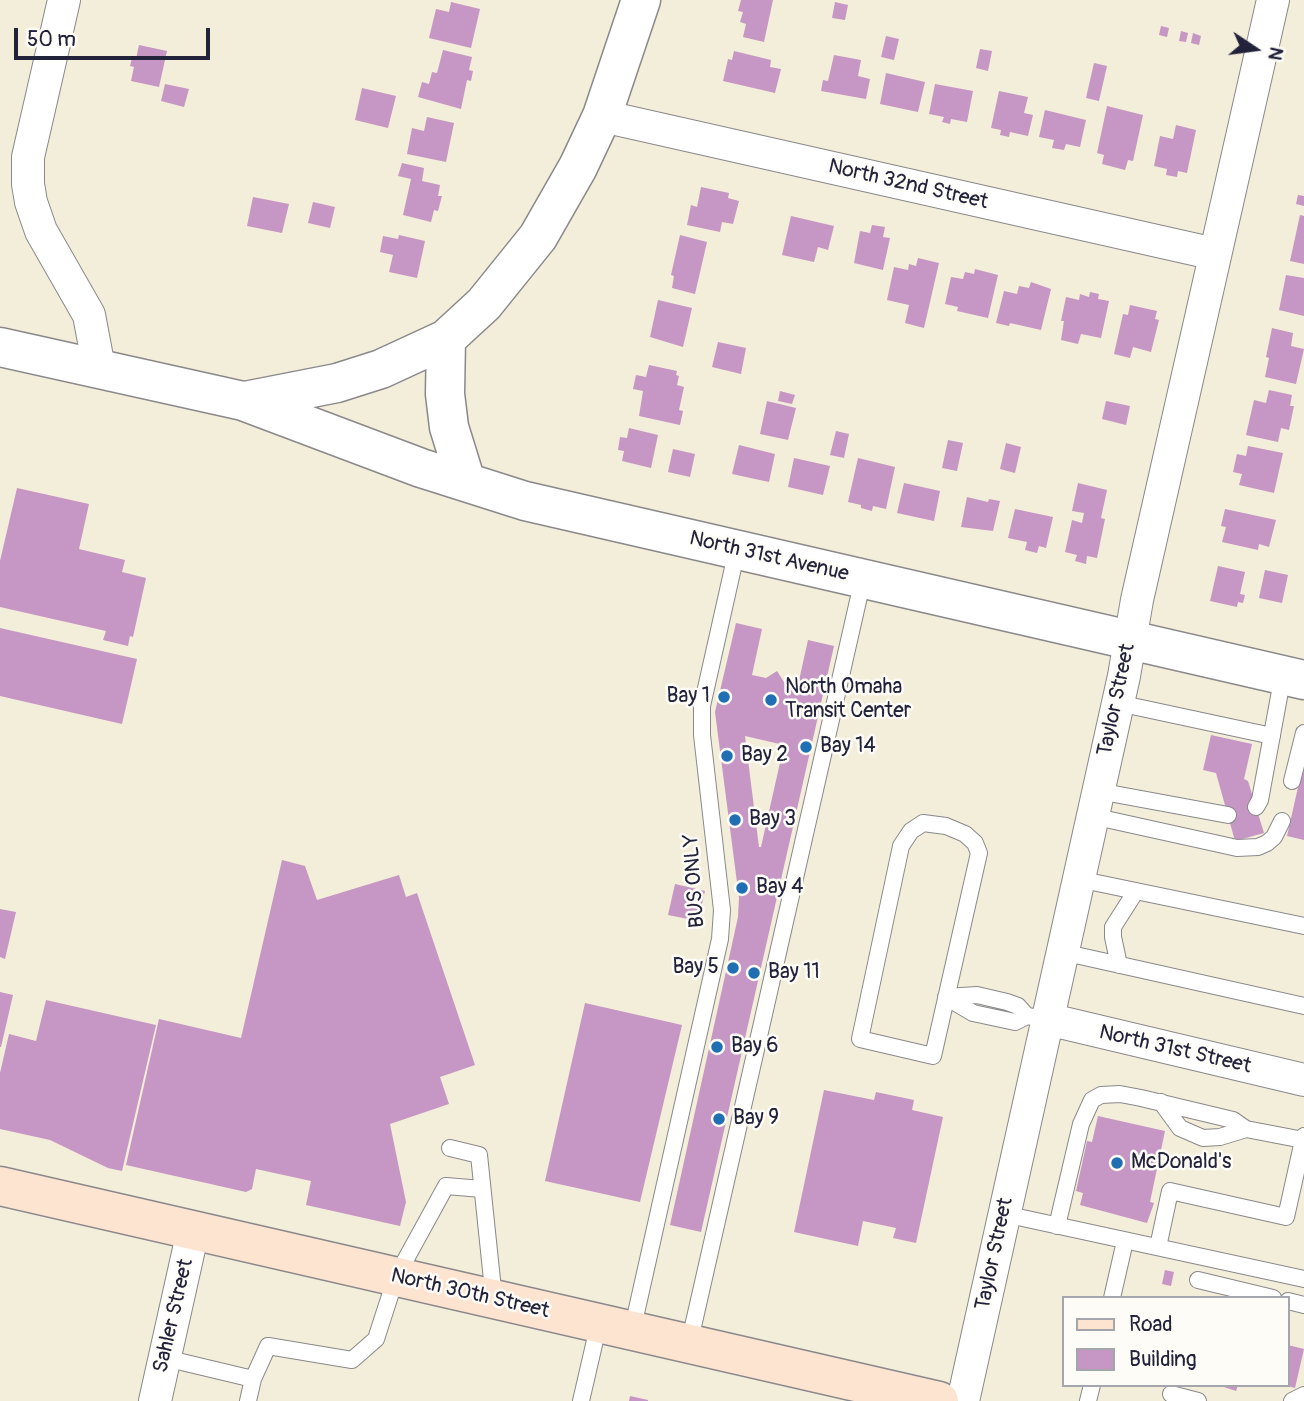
<!DOCTYPE html>
<style>
body{margin:0}
#map{position:relative;width:1304px;height:1401px;overflow:hidden;background:#f3eed9;font-family:Pangolin,sans-serif}
canvas{display:block}
.legend{position:absolute;left:1062px;top:1296px;width:228px;height:91px;box-sizing:border-box;background:#fdfcf7;border:2px solid #a5a5ac;margin:0;padding:9px 12px;list-style:none;font-size:21px;color:#22223b}
.legend li{display:flex;align-items:center;gap:14px;height:35px}
.legend b{width:35px;border:2px solid #a5a5ac}
.north{position:absolute;left:1220px;top:14px;width:70px;height:70px;-webkit-text-stroke:5px #fdfcf7;paint-order:stroke;rotate:103deg;font-size:19px;font-weight:700;line-height:28px;text-align:center;color:#22223b}
.north::after{content:'';display:block;margin:auto;width:24px;height:32px;background:#22223b;clip-path:polygon(50% 0,100% 100%,50% 72%,0 100%)}
.scale{position:absolute;left:14px;top:28px;width:196px;height:32px;box-sizing:border-box;border:4px solid #22223b;border-top:0;padding-left:9px;font-size:21px;line-height:24px;white-space:nowrap;color:#22223b;-webkit-text-stroke:5px #fdfcf7;paint-order:stroke}
</style>
<div id="map">
<canvas width="1304" height="1401"></canvas>
<ul class="legend">
<li><b style="height:9px;background:#fde4d1"></b>Road</li>
<li><b style="height:19px;background:#c696c4"></b>Building</li>
</ul>
<div class="north">N</div>
<div class="scale">50 m</div>
</div>
<script>
const g = document.querySelector('canvas').getContext('2d');
g.lineJoin = 'round';
function fill(path, color) { g.fillStyle = color; g.fill(path, 'evenodd'); }
const shape = rows => new Path2D(rows.map(r => 'M' + r).join(''));
function stroke(path, color, width, dash) { g.strokeStyle = color; g.lineWidth = width; g.lineCap = dash ? 'butt' : 'round'; g.setLineDash(dash || []); g.stroke(path); }
function label(font, color, halo, rows, align = 'center') {
  g.font = font + ' Pangolin,sans-serif'; g.lineWidth = 5; g.setLineDash([]); g.textBaseline = 'middle'; g.strokeStyle = halo; g.fillStyle = color; for (const [text, x, y, turn = 0] of rows) {
    g.save(); g.translate(x, y); g.rotate((+turn || 0) * Math.PI / 180); g.textAlign = isNaN(turn) ? turn : align; if (halo) g.strokeText(text, 0, 0); g.fillText(text, 0, 0); g.restore();
  }
}
const building = shape([
 [741,0,773,0,764,42,743,37,746,24,740,22,743,12,738,11],
 [451,2,480,9,471,48,429,38,436,9,449,12],
 [835,2,848,5,845,20,832,18],
 [1161,26,1169,28,1167,37,1159,35],
 [1181,31,1188,33,1186,42,1179,41],
 [1193,33,1201,36,1199,45,1191,43],
 [886,36,899,39,894,60,881,57],
 [139,45,167,51,159,87,131,81,134,67,130,66,132,58,136,59],
 [980,49,992,51,988,71,976,68],
 [443,50,472,57,469,70,473,71,471,81,467,80,461,109,418,97,422,82,429,84,432,72,437,73],
 [734,51,771,60,770,67,781,69,775,93,723,81,728,59,732,60],
 [834,55,861,60,858,76,870,79,866,99,821,91,823,80,828,81],
 [1094,63,1107,66,1099,101,1086,98],
 [886,73,925,82,918,112,880,104],
 [165,84,189,89,184,107,161,101],
 [935,84,973,91,967,122,951,119,950,124,942,122,944,117,929,114],
 [362,88,396,96,388,128,355,120],
 [999,91,1028,97,1024,113,1033,115,1028,136,1010,132,1009,137,1000,135,1001,130,991,128],
 [1107,106,1143,115,1133,161,1128,160,1125,170,1102,164,1104,155,1097,153],
 [1045,110,1086,120,1080,147,1066,144,1064,150,1052,148,1054,140,1039,137],
 [427,117,454,123,446,162,407,154,412,128,424,131],
 [1176,125,1196,130,1187,173,1178,171,1177,177,1166,175,1167,169,1154,166,1160,136,1173,139],
 [402,163,424,168,422,181,440,185,438,196,442,196,438,211,434,210,431,222,403,215,411,179,398,176],
 [701,187,729,193,728,198,739,201,733,224,722,222,720,232,687,225,691,205,697,207],
 [1298,195,1304,196,1304,206,1296,204],
 [253,197,289,204,282,233,247,226],
 [313,202,335,207,330,228,308,223],
 [1300,215,1304,216,1304,264,1290,261],
 [791,216,834,226,828,250,818,247,814,262,782,255],
 [872,225,885,227,883,237,890,238,883,270,854,263,860,231,870,233],
 [399,235,425,241,417,278,389,272,393,255,380,252,383,236,398,239],
 [680,235,707,242,695,294,672,288,674,276,671,275],
 [918,258,939,263,924,328,905,323,909,305,887,300,894,267,908,270,909,264,916,266],
 [975,269,998,275,988,318,957,311,958,307,945,304,951,277,963,279,965,272,974,274],
 [1286,275,1304,278,1304,316,1279,310],
 [1031,282,1051,289,1041,330,1010,323,1009,326,996,323,1004,291,1017,294,1019,286,1029,288],
 [1090,292,1099,294,1098,299,1109,301,1101,338,1081,334,1078,344,1061,340,1064,321,1061,321,1066,297,1079,300,1080,294,1089,297],
 [658,300,692,308,683,347,650,337],
 [1130,305,1157,311,1155,319,1159,320,1151,352,1133,347,1130,358,1114,354,1123,314,1128,315],
 [1272,328,1293,333,1291,346,1304,349,1296,384,1265,377,1269,358,1266,357],
 [718,342,746,348,741,374,712,367],
 [649,365,677,371,676,375,679,376,677,385,684,387,679,410,683,411,680,425,639,416,643,391,633,389,636,375,646,377],
 [1269,390,1292,395,1290,406,1294,406,1289,430,1281,428,1278,442,1246,435,1254,400,1266,403],
 [780,391,795,395,792,404,778,401],
 [767,401,796,408,788,440,760,434],
 [1106,401,1130,406,1126,425,1102,419],
 [629,428,658,435,651,468,622,461,624,451,618,450,620,437,627,438],
 [836,431,849,434,844,458,830,455],
 [948,440,963,443,957,471,942,468],
 [1006,443,1021,447,1015,473,1000,469],
 [739,445,775,454,769,482,732,474],
 [1248,446,1283,453,1274,493,1239,485,1242,474,1233,472,1237,454,1246,456],
 [673,449,695,454,690,477,668,472],
 [794,458,830,466,823,495,788,487],
 [858,458,895,467,886,509,873,506,872,511,861,508,861,505,848,502],
 [904,483,940,491,934,521,897,513],
 [1078,483,1107,490,1101,518,1105,519,1097,558,1087,556,1086,564,1075,561,1077,555,1065,552,1072,520,1082,523,1084,513,1072,511],
 [17,488,89,504,79,549,125,560,122,572,146,578,133,637,130,636,128,646,103,640,106,631,0,607,0,561],
 [967,497,988,502,989,499,1000,501,993,531,961,527],
 [1015,509,1053,517,1046,548,1039,546,1037,553,1025,550,1027,542,1008,538],
 [1225,509,1276,520,1269,547,1259,544,1258,550,1222,542,1226,527,1221,526],
 [1218,566,1245,572,1240,594,1245,595,1243,603,1238,602,1237,607,1210,601],
 [1265,570,1288,575,1282,603,1259,598],
 [736,623,762,629,752,675,766,678,777,671,784,682,798,685,808,640,834,646,701,1232,670,1225,738,917,739,898,715,712],
 [745,736,784,745,761,847,759,847],
 [0,628,137,659,122,724,0,696],
 [1211,735,1252,744,1244,779,1248,781,1264,833,1235,841,1216,773,1203,770],
 [1303,765,1304,765,1304,840,1287,836],
 [282,860,305,866,317,900,399,875,406,897,417,893,475,1065,440,1077,449,1104,390,1124,406,1202,400,1226,306,1205,311,1181,256,1169,252,1189,246,1192,126,1165,159,1019,241,1038],
 [675,884,705,891,698,921,668,915],
 [0,909,16,912,5,959,0,957],
 [0,992,13,995,1,1047,0,1047],
 [46,1000,156,1025,122,1171,108,1168,50,1140,0,1129,0,1073,9,1034,36,1041],
 [585,1003,682,1025,640,1202,545,1181],
 [824,1090,874,1100,876,1092,914,1100,912,1110,943,1117,916,1243,893,1238,896,1228,863,1221,858,1246,794,1232],
 [1098,1116,1165,1131,1150,1202,1154,1203,1147,1223,1080,1205,1083,1193,1076,1191,1087,1141,1092,1142],
 [1165,1270,1174,1272,1171,1286,1162,1284],
 [1288,1345,1304,1349,1295,1388,1288,1386],
 [1218,1385,1238,1385,1236,1391],
 [630,1396,648,1400,648,1401,629,1401]
]);
const service = shape([
 [1118,703,1272,736],
 [1292,781,1304,733],
 [1098,791,1228,815],
 [1256,807,1260,800,1283,675],
 [1092,816,1237,848,1258,847,1267,843,1274,837,1282,821],
 [923,823,946,826,965,834,975,843,979,853,933,1056,860,1039,901,846,911,831,923,823],
 [1078,879,1304,926],
 [1062,952,1304,1006],
 [1119,965,1113,937,1113,927,1136,891],
 [1027,1016,1018,1006,1007,1002,977,995,946,997,973,1013,1015,1022,1027,1016,1047,1019],
 [1161,1102,1180,1128,1203,1138,1220,1137,1246,1129],
 [450,1148,479,1155,494,1299],
 [1004,1214,1304,1279],
 [1057,1226,1081,1124,1092,1100,1101,1095,1120,1094,1141,1098,1233,1120,1246,1129,1303,1140],
 [1158,1247,1170,1191,1286,1217,1304,1136],
 [1198,1280,1273,1298],
 [1112,1298,1125,1241],
 [1288,1301,1304,1305],
 [632,1331,720,939,722,910,702,735,702,706,737,550],
 [689,1344,863,579],
 [165,1358,253,1379,248,1401],
 [253,1379,268,1346,352,1360,376,1339,396,1277,446,1186,482,1189],
 [1171,1394,1198,1401],
 [581,1401,599,1323],
 [1088,1401,1092,1385],
 [1292,1401,1304,1395]
]);
const minor = shape([
 [64,0,28,157,28,184,31,202,41,231,89,315,99,368],
 [602,116,1215,254],
 [1047,1019,1304,1080],
 [155,1401,193,1231],
 [963,1401,1124,676,1137,600,1273,0]
]);
const tertiary = shape([
 [446,339,445,394,449,427,466,482],
 [0,347,243,401,421,468,525,501,1304,680],
 [245,401,337,383,381,369,446,339,484,304,538,237,578,167,602,116,641,0]
]);
const secondary = shape([
 [0,1186,939,1401]
]);
const markers = [
 [724,697,7,"#1f6fb2"],
 [771,700,7,"#1f6fb2"],
 [806,747,7,"#1f6fb2"],
 [727,756,7,"#1f6fb2"],
 [735,820,7,"#1f6fb2"],
 [742,888,7,"#1f6fb2"],
 [733,968,7,"#1f6fb2"],
 [754,973,7,"#1f6fb2"],
 [717,1047,7,"#1f6fb2"],
 [719,1119,7,"#1f6fb2"],
 [1117,1163,7,"#1f6fb2"]
];
const streetNames = [
 ["North 32nd Street",908,185,13],
 ["North 31st Avenue",769,557,13],
 ["Taylor Street",1117,700,-78],
 ["BUS ONLY",695,881,-94],
 ["North 31st Street",1175,1050,13],
 ["Taylor Street",995,1254,-78],
 ["North 30th Street",470,1294,13],
 ["Sahler Street",174,1316,-77]
];
const poiNames = [
 ["North Omaha",785,688],
 ["Transit Center",785,712],
 ["Bay 1",710,697,"right"],
 ["Bay 14",820,747],
 ["Bay 2",741,756],
 ["Bay 3",749,820],
 ["Bay 4",756,888],
 ["Bay 5",719,968,"right"],
 ["Bay 11",768,973],
 ["Bay 6",731,1047],
 ["Bay 9",733,1119],
 ["McDonald's",1131,1163]
];
fill(building, '#c696c4');
stroke(service, '#8a888a', 18);
stroke(minor, '#8a888a', 34);
stroke(tertiary, '#8a888a', 41);
stroke(secondary, '#8a888a', 41);
stroke(service, '#fff', 16);
stroke(minor, '#fff', 32);
stroke(tertiary, '#fff', 38);
stroke(secondary, '#fde4d1', 38);
for (const [x, y, r, color] of markers) { const dot = new Path2D(); dot.arc(x, y, r, 0, 2 * Math.PI); g.fillStyle = color; g.fill(dot); stroke(dot, '#fdfcf7', 2.5); }
label('21px', '#22223b', '#fdfcf7', streetNames);
label('21px', '#22223b', '#fdfcf7', poiNames, 'left');
</script>
